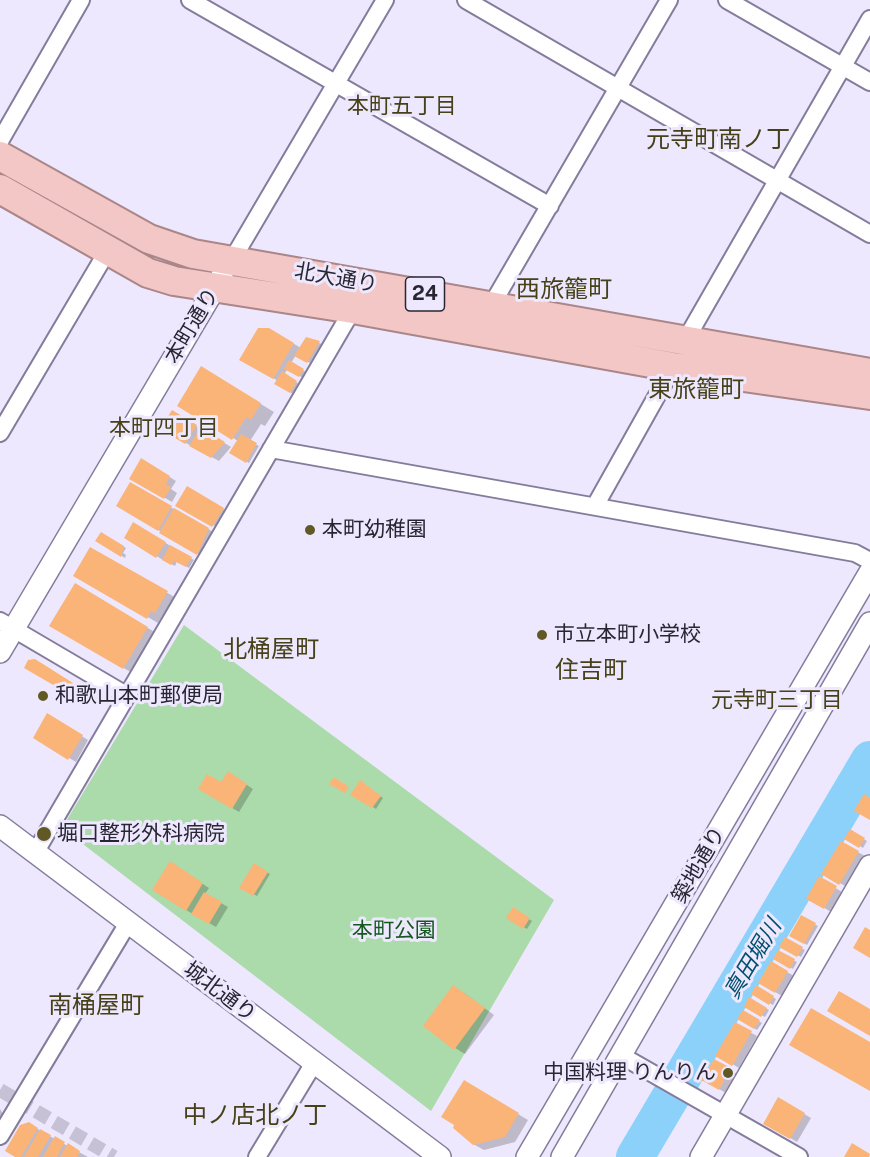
<!DOCTYPE html>
<meta charset="utf-8">
<style>
body{margin:0}
canvas{display:block;background:#ede8fd}
</style>
<canvas width="870" height="1157"></canvas>
<script>
const g = document.querySelector('canvas').getContext('2d');
g.lineJoin = 'round';
function fill(path, color) { g.fillStyle = color; g.fill(path, 'evenodd'); }
const shape = rows => new Path2D(rows.map(r => 'M' + r).join(''));
function stroke(path, color, width, dash) { g.strokeStyle = color; g.lineWidth = width; g.lineCap = dash ? 'butt' : 'round'; g.setLineDash(dash || []); g.stroke(path); }
function label(font, color, halo, rows, align = 'center') {
  g.font = font + ' "Public Sans","Noto Sans JP",sans-serif'; g.lineWidth = 6; g.setLineDash([]); g.textBaseline = 'middle'; g.strokeStyle = halo; g.fillStyle = color; for (const [text, x, y, turn = 0] of rows) {
    g.save(); g.translate(x, y); g.rotate((+turn || 0) * Math.PI / 180); g.textAlign = isNaN(turn) ? turn : align; if (halo) g.strokeText(text, 0, 0); g.fillText(text, 0, 0); g.restore();
  }
}
const green = shape([
 [184,625,554,900,431,1111,62,828]
]);
const shadow = shape([
 [269,329,301,348,306,339,322,344,310,363,296,355,291,363,306,372,303,378,288,369,284,374,299,384,293,394,276,384,278,381,241,359],
 [201,368,274,412,265,426,261,424,250,441,259,446,249,463,231,453,238,441,179,405],
 [172,412,208,433,231,447,219,461,186,443,162,429],
 [142,460,176,481,171,489,177,493,172,502,131,478],
 [131,484,215,533,205,558,118,506],
 [187,488,230,513,220,529,177,505],
 [134,524,194,560,189,568,177,561,175,566,163,560,126,537],
 [101,534,126,548,123,553,126,555,125,558,97,541],
 [91,549,178,599,166,618,162,616,158,623,75,575],
 [75,585,158,634,134,674,51,626],
 [34,661,79,688,75,695,26,667],
 [48,715,88,740,76,762,35,738],
 [235,777,253,789,239,812,200,789,221,784],
 [363,784,383,798,376,809,352,794],
 [850,831,867,841,863,848,846,838],
 [841,843,865,856,847,887,823,874],
 [255,865,270,874,257,896,241,887],
 [177,867,209,888,205,894,228,907,216,927,186,910],
 [819,878,842,892,831,912,808,898],
 [513,909,532,921,527,929,508,918],
 [802,917,818,926,807,945,791,935],
 [786,939,805,950,801,957,781,946],
 [779,952,797,962,793,969,775,958],
 [771,963,794,976,782,996,760,983],
 [757,987,776,999,773,1005,753,994],
 [464,993,494,1015,465,1054,455,1048],
 [750,999,769,1010,765,1017,746,1006],
 [743,1012,762,1023,757,1030,739,1019],
 [735,1024,757,1036,739,1068,717,1055],
 [715,1061,737,1074,726,1093,703,1080],
 [464,1082,528,1120,515,1142,484,1150,473,1144],
 [779,1099,811,1118,797,1142,765,1123],
 [0,1109,5,1117,0,1124],
 [29,1124,55,1139,88,1157,18,1157]
]);
const river = shape([
 [635,1157,870,760]
]);
const building = shape([
 [258,328,269,328,294,343,273,379,239,360],
 [306,337,320,341,307,363,294,356],
 [289,360,304,369,299,377,284,369],
 [201,366,261,403,251,420,246,417,232,440,177,406],
 [282,371,297,381,290,393,274,384],
 [172,410,197,425,185,444,160,429],
 [201,427,225,442,211,458,189,446],
 [241,434,257,443,246,463,229,453],
 [141,458,170,476,166,484,171,487,164,499,129,479],
 [130,482,172,506,158,531,116,506],
 [187,486,224,508,212,527,175,506],
 [174,508,209,528,197,555,159,533],
 [133,522,166,542,156,558,124,538],
 [101,532,124,546,121,557,95,541],
 [170,545,192,557,186,567,174,561,171,565,162,560],
 [90,547,168,591,155,613,151,611,147,619,73,576],
 [75,583,148,627,123,669,49,626],
 [35,659,73,683,67,693,24,668,28,660],
 [47,713,83,735,68,760,33,738],
 [228,771,247,784,232,809,198,789,207,774,221,782],
 [334,777,349,787,345,793,329,784],
 [360,780,381,796,372,808,350,795],
 [864,794,870,798,870,820,854,811],
 [850,829,865,838,859,848,844,839],
 [841,841,859,851,839,885,821,874],
 [170,861,203,883,186,911,152,890],
 [254,863,268,872,253,896,239,888],
 [819,876,837,886,824,909,806,899],
 [204,892,222,902,209,924,191,914],
 [513,907,530,918,523,929,506,918],
 [801,915,816,923,804,944,789,936],
 [865,927,870,930,870,958,853,948],
 [785,937,803,947,797,957,779,947],
 [778,950,795,959,790,969,773,959],
 [771,961,788,971,775,993,758,983],
 [453,985,485,1008,454,1050,423,1026],
 [756,985,774,996,769,1005,751,994],
 [839,991,870,1009,870,1036,827,1011],
 [749,997,767,1008,761,1017,744,1007],
 [811,1008,870,1042,870,1091,789,1045],
 [743,1010,760,1020,754,1029,737,1019],
 [735,1022,752,1031,732,1066,715,1056],
 [714,1059,731,1068,719,1090,701,1080],
 [464,1080,519,1113,505,1137,473,1145,453,1128,454,1125,441,1117],
 [778,1097,805,1113,790,1139,763,1124],
 [29,1122,38,1128,21,1157,15,1157,5,1151,20,1125],
 [40,1129,51,1135,38,1157,24,1157],
 [55,1136,65,1142,57,1157,43,1157],
 [68,1143,80,1151,77,1157,60,1157],
 [852,1143,870,1154,869,1157,844,1157]
]);
const pedestrianTunnel = shape([
 [0,1090,114,1157]
]);
const minor = shape([
 [190,0,550,206],
 [466,0,870,234],
 [727,0,870,82],
 [0,141,81,0],
 [232,260,385,0],
 [491,306,669,0],
 [685,341,870,19],
 [0,433,108,250],
 [271,449,855,553,870,561],
 [595,506,673,367],
 [0,621,126,695],
 [35,853,353,309],
 [622,1056,799,1157],
 [0,1136,128,923],
 [257,1157,314,1063]
]);
const tertiary = shape([
 [0,652,222,276],
 [0,826,440,1157],
 [527,1157,870,572],
 [562,1157,870,623],
 [701,1157,870,866]
]);
const trunk = shape([
 [0,156,149,239,193,254,870,373],
 [0,189,148,273,174,281,353,309,673,367,870,395]
]);
const markers = [
 [310,530,6,"#605926"],
 [542,635,6,"#605926"],
 [43,696,6,"#605926"],
 [44,834,8,"#605926"],
 [728,1073,6,"#605926"]
];
const shields = [
 [425,294,39]
];
const shieldNames = [
 ["24",425,294]
];
const streetNames = [
 ["北大通り",336,278,10],
 ["本町通り",192,326,-59],
 ["築地通り",699,865,-60],
 ["城北通り",220,992,37]
];
const poiNames = [
 ["本町幼稚園",322,530],
 ["市立本町小学校",554,635],
 ["和歌山本町郵便局",55,696],
 ["堀口整形外科病院",57,834],
 ["中国料理 りんりん",716,1073,"right"]
];
const parkNames = [
 ["本町公園",394,931]
];
const neighbourhoodNames = [
 ["本町五丁目",402,106],
 ["本町四丁目",164,428],
 ["元寺町三丁目",777,700]
];
const waterNames = [
 ["真田堀川",753,959,-59]
];
const quarterNames = [
 ["元寺町南ノ丁",718,140],
 ["西旅籠町",564,290],
 ["東旅籠町",696,390],
 ["北桶屋町",271,650],
 ["住吉町",591,671],
 ["南桶屋町",96,1006],
 ["中ノ店北ノ丁",255,1116]
];
fill(green, '#abdaab');
fill(shadow, '#0003');
stroke(river, '#8bd1fa', 38);
fill(building, '#fbb477');
stroke(pedestrianTunnel, '#c6c1d5', 14, [14, 7]);
stroke(minor, '#847c9c', 20);
stroke(tertiary, '#847c9c', 24);
stroke(trunk, '#aa8689', 32);
stroke(minor, '#fff', 16);
stroke(tertiary, '#fff', 21);
stroke(trunk, '#f3c7c6', 28);
for (const [x, y, r, color] of markers) { const dot = new Path2D(); dot.arc(x, y, r, 0, 2 * Math.PI); g.fillStyle = color; g.fill(dot); stroke(dot, '#ede8fd', 2); }
for (const [x, y, w] of shields) { const box = new Path2D(); box.roundRect(x - w / 2, y - 17, w, 34, 4.5); g.fillStyle = '#ede8fd'; g.fill(box); stroke(box, '#292633', 1.5); }
label('bold 20px', '#292633', null, shieldNames);
label('21px', '#292633', '#ede8fd', streetNames);
label('21px', '#292633', '#ede8fd', poiNames, 'left');
label('21px', '#13591d', '#ede8fd', parkNames);
label('22px', '#464118', '#ede8fd', neighbourhoodNames);
label('italic 22px', '#004f70', '#ede8fd', waterNames);
label('24px', '#464118', '#ede8fd', quarterNames);
</script>
